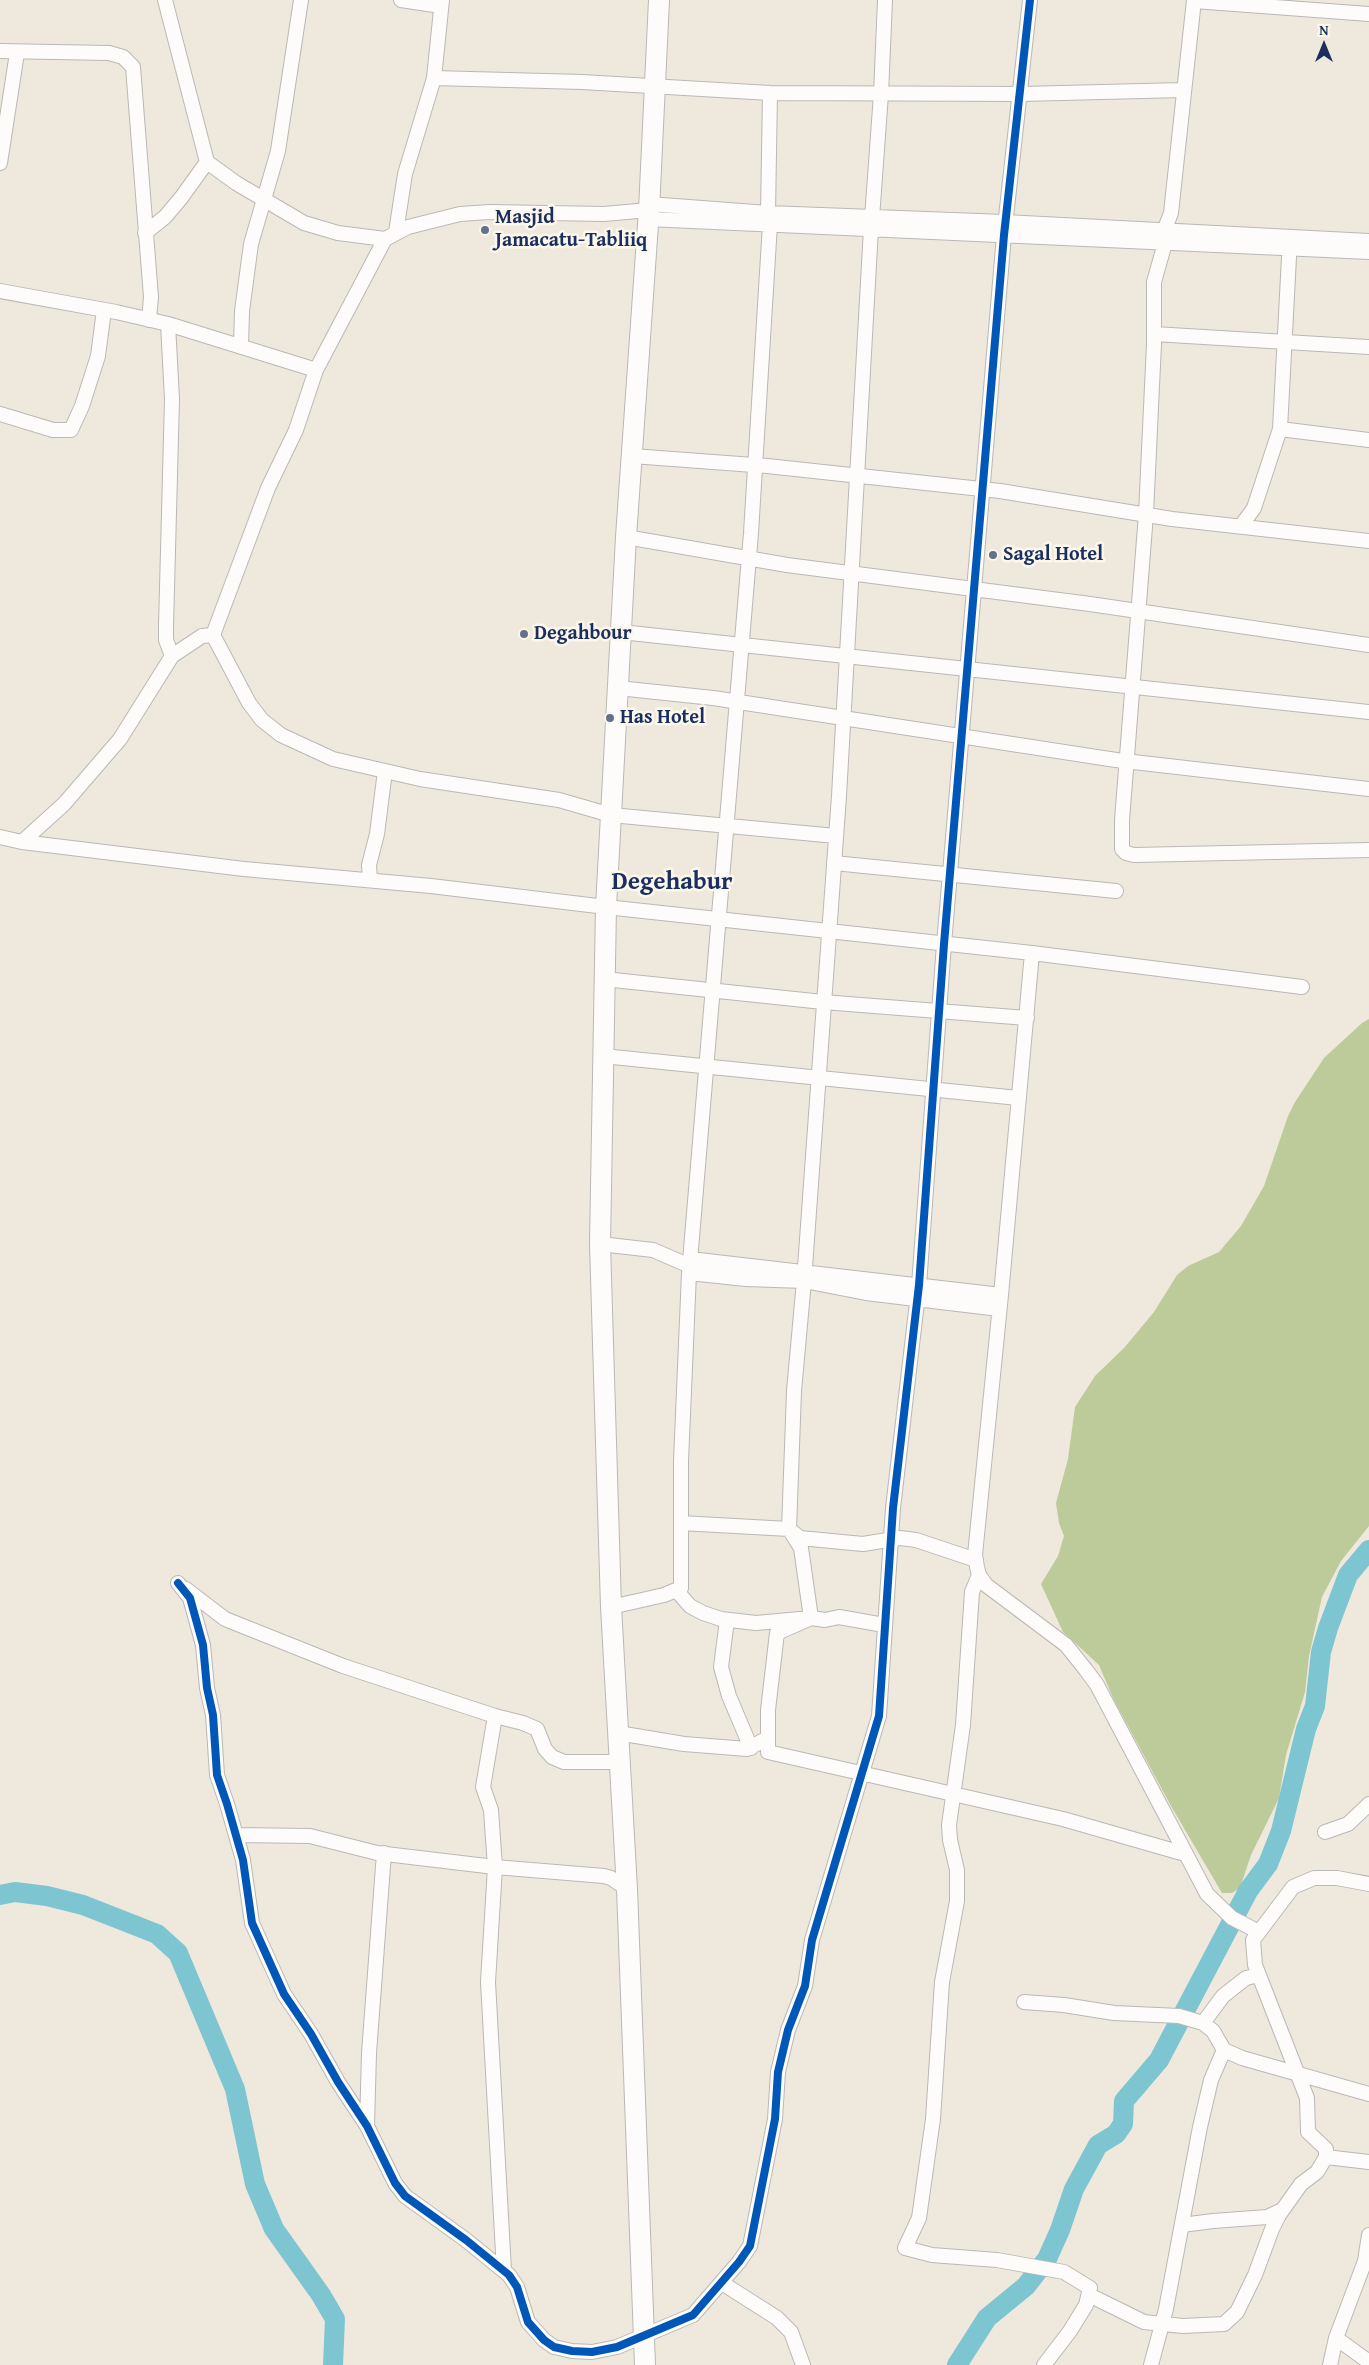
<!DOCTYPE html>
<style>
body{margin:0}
#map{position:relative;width:1369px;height:2365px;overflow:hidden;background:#efe9dd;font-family:"Gentium Book Plus",serif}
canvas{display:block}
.north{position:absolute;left:1299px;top:20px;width:50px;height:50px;-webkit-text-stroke:4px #fbf7ec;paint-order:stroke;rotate:0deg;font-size:14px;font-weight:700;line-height:20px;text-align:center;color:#1b2f5e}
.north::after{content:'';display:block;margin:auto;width:18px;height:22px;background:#1b2f5e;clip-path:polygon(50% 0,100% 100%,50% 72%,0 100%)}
</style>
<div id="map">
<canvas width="1369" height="2365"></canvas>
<div class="north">N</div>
</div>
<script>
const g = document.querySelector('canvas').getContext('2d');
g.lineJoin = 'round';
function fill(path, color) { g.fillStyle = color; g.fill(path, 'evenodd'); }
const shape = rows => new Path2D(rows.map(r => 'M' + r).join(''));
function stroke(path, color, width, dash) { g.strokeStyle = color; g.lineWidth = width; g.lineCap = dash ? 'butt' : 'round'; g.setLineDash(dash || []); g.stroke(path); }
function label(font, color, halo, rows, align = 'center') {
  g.font = font + ' "Gentium Book Plus",serif'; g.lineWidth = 5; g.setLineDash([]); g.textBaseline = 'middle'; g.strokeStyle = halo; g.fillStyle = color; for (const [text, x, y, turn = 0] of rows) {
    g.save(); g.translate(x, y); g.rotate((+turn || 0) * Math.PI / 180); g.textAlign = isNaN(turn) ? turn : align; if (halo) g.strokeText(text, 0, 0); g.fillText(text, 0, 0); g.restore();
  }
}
const forest = shape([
 [1369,1019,1369,1526,1341,1561,1322,1597,1309,1656,1305,1692,1286,1755,1279,1798,1251,1855,1240,1888,1232,1893,1222,1893,1171,1806,1113,1698,1099,1665,1063,1632,1041,1584,1058,1556,1064,1536,1059,1523,1056,1503,1068,1459,1075,1407,1095,1376,1124,1348,1154,1312,1177,1275,1188,1266,1219,1252,1241,1226,1264,1186,1288,1116,1295,1102,1324,1058,1362,1023]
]);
const river = shape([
 [0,1895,15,1892,47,1896,83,1905,157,1934,178,1953,235,2089,255,2184,274,2229,321,2295,335,2319,333,2365],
 [957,2365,987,2318,1026,2286,1047,2259,1060,2230,1074,2189,1098,2145,1116,2134,1123,2124,1124,2101,1159,2060,1248,1891,1268,1864,1281,1831,1306,1729,1315,1706,1321,1652,1328,1628,1348,1575,1369,1550]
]);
const minor = shape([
 [165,0,207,162,236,183,304,223,338,233,385,239],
 [401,0,441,6],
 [1194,1,1369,14],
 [0,51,109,53,123,57,133,67,151,297,149,320],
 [434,78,582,82,770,93,1021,94,1183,90],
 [0,163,17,53],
 [649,204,768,213,1005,222,1369,241],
 [768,213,770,93],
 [872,218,881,94,885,0],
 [648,219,1369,252],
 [871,229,839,796,804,1281,794,1391,789,1529,801,1548,811,1618,777,1633,768,1710,768,1752,1063,1819,1185,1854],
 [1164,231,1171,213,1194,0],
 [396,232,405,174,434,78,442,0],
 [145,233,165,217,181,198,207,162],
 [1165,243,1154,282,1154,344,1146,514,1122,820,1122,849,1126,853,1134,855,1369,850],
 [0,291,116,312,168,324,316,370],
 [168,324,172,399,166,626,166,640,172,656],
 [1154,334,1369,347],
 [241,345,242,311,251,244,278,151,301,0],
 [0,414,53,430,71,430,82,406,98,356,104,310],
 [1280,429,1369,440],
 [632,456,767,466,1000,491,1172,519,1369,541],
 [1241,526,1254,508,1280,429,1290,238],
 [626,537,787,565,1090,604,1369,645],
 [621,632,1369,712],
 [213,635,268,488,296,430,316,370,385,239,408,227,460,214,489,212,604,214,649,210],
 [213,635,249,703,262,720,281,735,333,759,420,779,559,800,611,815,836,836],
 [618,688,713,698,1116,760,1369,789],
 [0,837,22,842,244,869,431,886,606,907,1032,953,1302,987],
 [22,842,64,804,120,739,172,656,202,636,213,635],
 [834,863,1116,891],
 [370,880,369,865,377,834,385,771],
 [1032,953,1001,1295,975,1555,977,1567,979,1575,986,1585,1066,1645,1086,1670,1097,1685,1207,1894,1232,1918,1259,1932],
 [604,979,823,1002,1027,1018],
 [603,1056,1018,1098],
 [600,1244,653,1250,690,1266],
 [690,1259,1001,1295],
 [689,1273,746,1279,804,1281,866,1293,999,1309],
 [681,1523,789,1529,800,1538,863,1544,900,1538,916,1540,976,1560],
 [979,1575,972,1592,963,1725,949,1825,950,1840,957,1870,957,1901,942,1982,933,2119,919,2218,905,2248,932,2255,997,2260,1064,2272,1090,2288,1086,2305,1070,2331,1044,2365],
 [178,1583,190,1598,203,1645,207,1688,213,1715,217,1775,227,1804,243,1860,252,1923,284,1994,311,2034,338,2082,367,2126,395,2183,405,2196,466,2240,509,2275,517,2287,528,2322,544,2340,554,2347,572,2351,592,2352,617,2347,693,2315,739,2262,750,2246,775,2119,778,2072,788,2030,805,1986,812,1940,879,1716,893,1508,919,1285,944,944,1004,235,1030,0],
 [186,1589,225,1619,343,1666,495,1716,523,1723,537,1729,545,1749,552,1757,564,1762,620,1762],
 [676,1590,690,1606,703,1613,721,1619,756,1623,811,1618,825,1620,839,1617,884,1625],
 [611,1607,664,1595,681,1588,681,1461,689,1273,751,533,770,224],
 [727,1620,721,1667,729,1696,751,1748],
 [495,1716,483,1787,491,1810,495,1867,488,1982,504,2271],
 [618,1733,684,1744,747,1749,766,1739],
 [1325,1832,1348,1824,1369,1804],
 [236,1835,310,1836,377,1853,495,1867,604,1876,611,1878,627,1889],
 [1024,2002,1064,2005,1114,2013,1179,2016,1203,2023,1213,2031,1224,2050,1242,2058,1369,2094],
 [1203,2023,1223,1996,1246,1978,1259,1975],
 [367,2126,369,2053,384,1853],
 [1326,2157,1369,2162],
 [1182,2225,1213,2221,1267,2217,1282,2210],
 [722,2283,777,2318,791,2332,803,2365],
 [1089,2295,1144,2322,1183,2326,1224,2324,1237,2312,1255,2275,1272,2229,1279,2215,1301,2184,1317,2172,1326,2157,1326,2149,1308,2132,1307,2098,1255,1965,1253,1940,1293,1887,1314,1878,1337,1878,1369,1884],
 [1336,2338,1369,2362],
 [1151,2365,1166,2309,1200,2127,1211,2080,1224,2050],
 [1330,2365,1336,2338,1365,2261,1369,2235]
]);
const highway = shape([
 [645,2365,627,1889,611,1607,600,1244,606,907,626,537,649,210,659,0]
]);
const cycleway = shape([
 [178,1583,190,1598,203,1645,207,1688,213,1715,217,1775,227,1804,243,1860,252,1923,284,1994,311,2034,338,2082,367,2126,395,2183,405,2196,466,2240,509,2275,517,2287,528,2322,544,2340,554,2347,572,2351,592,2352,617,2347,693,2315,739,2262,750,2246,775,2119,778,2072,788,2030,805,1986,812,1940,879,1716,893,1508,919,1285,944,944,1004,235,1030,0]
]);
const markers = [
 [485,230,5,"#65708a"],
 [993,555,5,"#65708a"],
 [524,634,5,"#65708a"],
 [610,718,5,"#65708a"]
];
const poiNames = [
 ["Masjid",495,218],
 ["Jamacatu-Tabliiq",495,241],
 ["Sagal Hotel",1003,555],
 ["Degahbour",534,634],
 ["Has Hotel",620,718]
];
const districtNames = [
 ["Degehabur",672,883]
];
fill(forest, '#bdca9a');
stroke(river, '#7ec5d2', 20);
stroke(minor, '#bab8b5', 16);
stroke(highway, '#bab8b5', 22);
stroke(minor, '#fdfcfa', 14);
stroke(highway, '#fdfcfa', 20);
stroke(cycleway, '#0057b8', 8);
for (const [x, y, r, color] of markers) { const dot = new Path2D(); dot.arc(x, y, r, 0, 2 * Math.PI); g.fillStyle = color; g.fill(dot); stroke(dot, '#fbf7ec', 2); }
label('bold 20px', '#1b2f5e', '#fbf7ec', poiNames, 'left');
label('bold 25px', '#1b2f5e', '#fbf7ec', districtNames);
</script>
